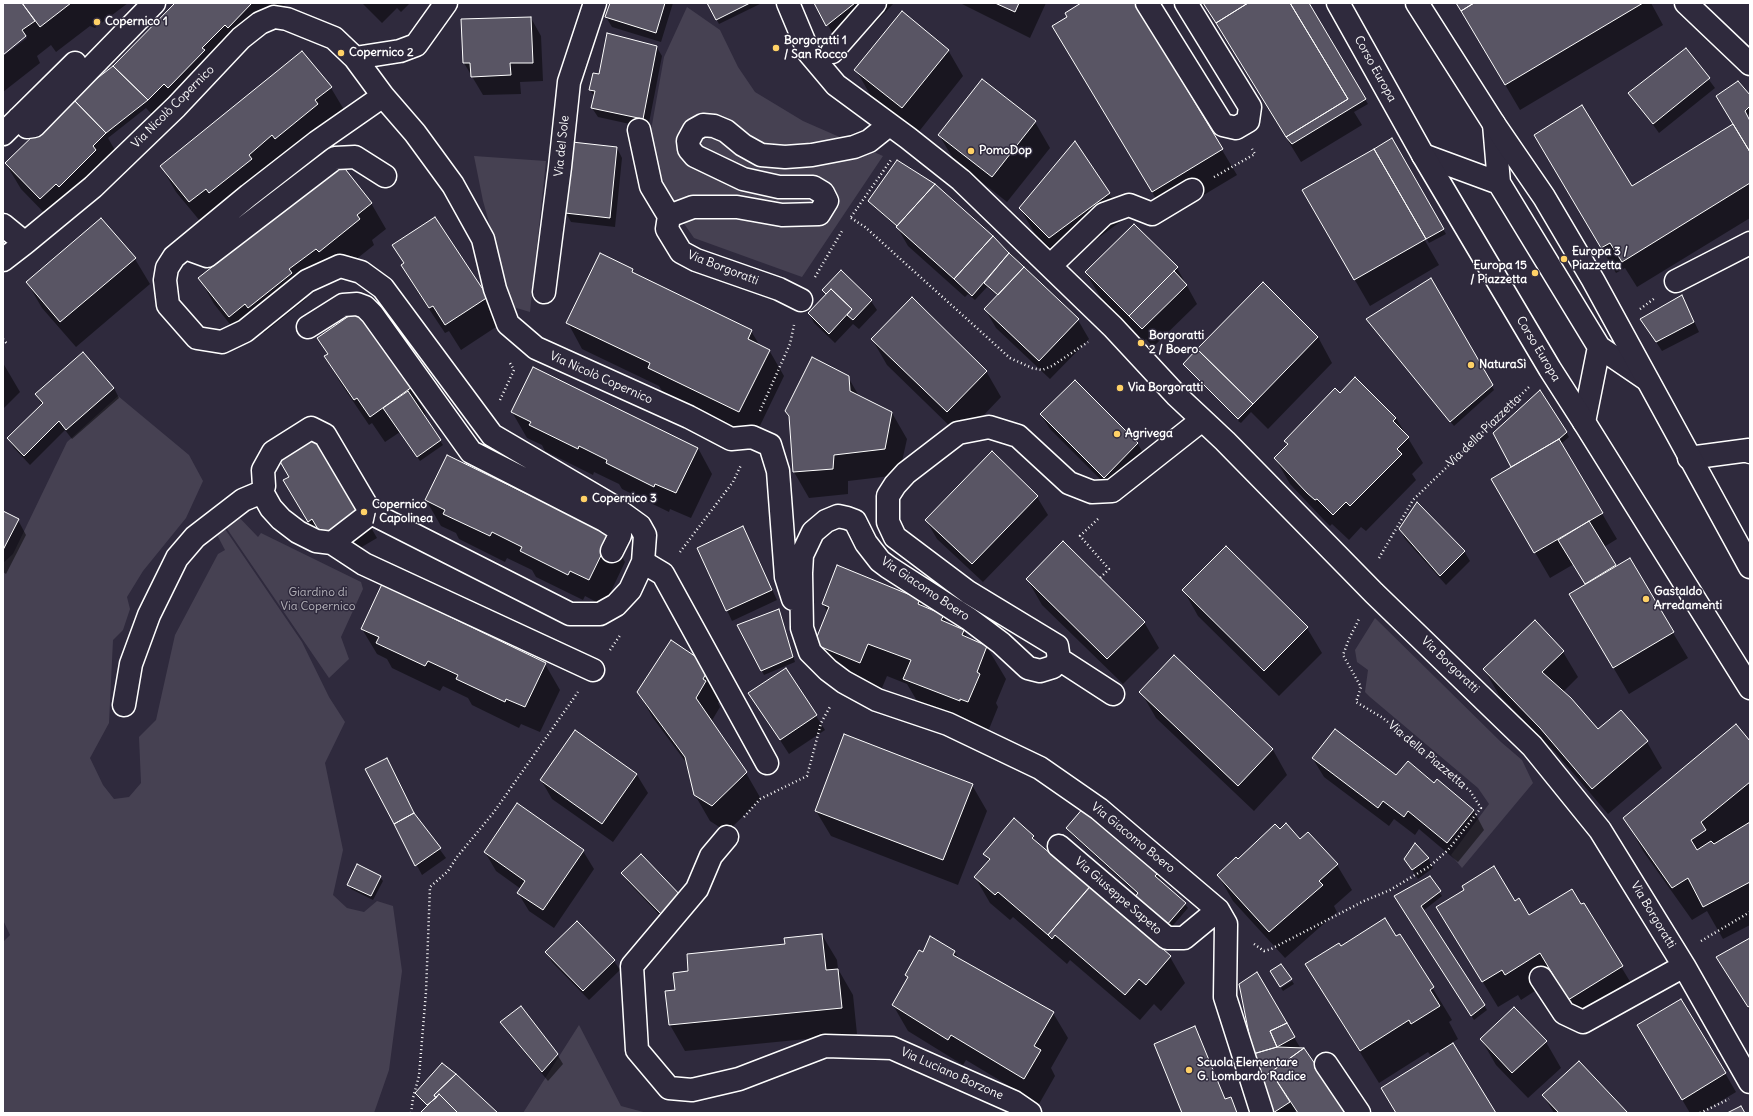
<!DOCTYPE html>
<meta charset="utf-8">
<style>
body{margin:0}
#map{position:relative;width:1753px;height:1116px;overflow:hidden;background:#2f2a3d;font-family:Delius,sans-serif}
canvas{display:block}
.frame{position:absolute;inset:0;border:4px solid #fff;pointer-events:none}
</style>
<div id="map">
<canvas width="1753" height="1116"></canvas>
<div class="frame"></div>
</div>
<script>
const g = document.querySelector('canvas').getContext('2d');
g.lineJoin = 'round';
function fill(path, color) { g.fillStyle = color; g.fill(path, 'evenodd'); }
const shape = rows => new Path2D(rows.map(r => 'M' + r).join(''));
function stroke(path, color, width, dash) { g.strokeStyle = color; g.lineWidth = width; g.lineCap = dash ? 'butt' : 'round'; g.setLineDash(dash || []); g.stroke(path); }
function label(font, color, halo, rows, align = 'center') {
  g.font = font + ' Delius,sans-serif'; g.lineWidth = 3; g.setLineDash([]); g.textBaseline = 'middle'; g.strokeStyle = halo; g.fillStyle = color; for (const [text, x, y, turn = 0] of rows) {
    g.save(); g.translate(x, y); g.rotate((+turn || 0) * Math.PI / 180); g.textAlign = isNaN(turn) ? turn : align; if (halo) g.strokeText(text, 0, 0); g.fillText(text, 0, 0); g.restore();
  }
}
const green = shape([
 [687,7,720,30,738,67,755,92,803,121,883,156,802,277,694,238,671,205,657,172,650,136,664,57],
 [474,156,546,161,530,312,513,307,483,201],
 [118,396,189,455,203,481,186,518,143,571,127,597,130,609,123,630,113,640,109,723,90,758,103,785,114,799,129,797,141,783,139,737,156,720,175,635,218,554,225,550,215,531,223,526,302,642,329,697,345,722,325,763,343,850,333,895,347,908,364,912,377,901,393,906,402,971,389,1070,374,1113,3,1113,3,942,10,935,3,920,3,563,13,554,67,442],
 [235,513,258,537,261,533,361,582,363,589,341,637,349,659,329,678,221,520],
 [1375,618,1501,742,1522,760,1533,783,1462,868,1451,855,1489,804,1478,788,1370,697,1365,692,1368,670,1357,662,1355,650],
 [579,1025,621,1106,647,1113,523,1113]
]);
const shadow = shape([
 [3,3,128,3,95,28,90,26,56,52,51,45,37,56,40,63,3,92,3,56,27,38,27,35,3,53],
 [177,3,286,3,277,12,279,16,243,53,240,50,163,126,146,108,108,138,120,159,55,224,21,189,6,164,114,67],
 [362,3,410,3,401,12,397,8,382,23],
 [611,3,673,3,661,42,612,27,606,17],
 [708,3,762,3,719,24],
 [816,3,894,3,865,33,842,51],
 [960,3,1046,3,1030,38],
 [1083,3,1134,3,1237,175,1167,217,1068,52,1068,18],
 [1202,3,1308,3,1368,104,1354,112,1362,125,1301,162,1232,49,1205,5,1203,6],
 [1457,3,1651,3,1663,25,1520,110],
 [531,18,541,36,543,81,520,82,521,94,483,95,464,63,462,20],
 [656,46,662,56,648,128,598,117,592,108,594,96,590,90,600,76],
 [1686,49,1715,88,1659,133,1630,93],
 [948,50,963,76,917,134,871,96,856,70],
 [982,80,1035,122,1050,148,1007,202,954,160,939,135],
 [331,88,346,113,205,227,176,192,161,166],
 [1717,96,1750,97,1750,113,1746,116,1750,123,1750,218,1637,287,1625,268,1616,273,1536,136,1632,188,1743,138],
 [1392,140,1446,234,1429,243,1391,177,1389,178,1439,265,1370,306,1303,191],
 [1075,143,1109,194,1124,219,1064,263,1035,234,1020,208],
 [617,148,622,158,615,227,571,222,566,213],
 [869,201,993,236,1078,320,1089,339,1050,379,996,328,985,309,998,296,987,287,975,300,968,294,965,297,908,246,897,227,872,205],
 [371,203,386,229,372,240,374,245,334,277,304,295,306,299,264,333,261,329,244,342,214,304,200,279],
 [393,245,487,298,502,323,461,350,449,331,445,333,417,291,402,266,404,264],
 [135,259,150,284,76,347,42,308,27,282],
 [1177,268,1197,304,1153,347,1146,339,1144,341,1101,298,1086,273],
 [632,270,635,275,751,331,760,346,769,350,784,376,754,438,664,394,659,386,582,349,568,323],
 [841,272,871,301,877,310,859,329,853,324,835,343,814,323,809,313,826,296,823,290],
 [1431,279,1494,390,1454,426,1370,324],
 [1687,306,1699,332,1662,351,1647,328],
 [359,310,411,388,426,414,423,416,443,445,420,461,400,432,385,442,372,423,369,425,340,382,325,356,328,355,318,338],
 [1318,337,1332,363,1268,429,1251,412,1241,423,1238,421,1248,409,1247,408,1237,419,1184,364],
 [872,339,986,371,1001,397,962,438,887,365],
 [3,363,20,392,3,409],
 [848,377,859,396,892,413,907,439,899,475,848,481,848,494,809,498,794,472,790,417,786,411],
 [1075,382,1138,444,1146,458,1113,492,1050,429,1041,415],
 [114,388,119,398,72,439,65,430,30,465,14,448,8,438,42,405,36,394],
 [1340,394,1396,418,1423,463,1412,474,1416,480,1366,531,1361,527,1349,540,1332,524,1330,526,1323,519,1290,484,1275,458,1288,445,1285,441],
 [512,412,698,448,712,474,691,518,670,509,669,512,622,489,619,484,594,472,593,475,545,451,542,445,527,438],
 [1566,432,1569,437,1561,444,1617,539,1604,547,1616,567,1673,633,1688,658,1629,694,1585,620,1586,585,1574,564,1550,578,1492,479,1513,467,1495,433],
 [1037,497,1048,515,983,582,937,539,926,520],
 [426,500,610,536,625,562,604,606,585,596,583,600,536,577,532,570,507,558,505,562,459,539,456,533,441,526],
 [299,506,362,512,377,538,338,561,327,544,323,547],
 [3,512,18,520,26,535,6,574,3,572],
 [743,528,777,600,732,621,698,548],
 [1400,529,1464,551,1470,561,1446,585,1405,539],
 [1027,579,1144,622,1159,648,1123,684,1042,605],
 [1184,591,1307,628,1322,653,1279,696,1198,616],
 [920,600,924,608,943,616,948,624,963,630,968,639,987,647,1006,679,996,703,998,707,987,734,923,711,907,684,887,676,879,695,834,676,815,644,828,613,823,604],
 [779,610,795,662,764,675,762,671],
 [1535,622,1563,652,1578,677,1563,692,1598,730,1647,742,1662,768,1608,814,1556,753,1499,695,1484,669],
 [362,629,545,664,560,690,540,732,521,724,519,728,472,705,468,698,443,686,440,691,392,668,387,659,377,654],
 [1174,657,1273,750,1287,775,1254,811,1156,718,1141,692],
 [704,663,722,697,718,703,720,707,711,722,746,773,761,799,727,832,710,821,695,795,688,765,653,718,638,692],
 [786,669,825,730,789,754,750,694],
 [576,731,637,775,648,793,613,842,552,799,541,780],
 [1750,743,1750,925,1723,939,1707,911,1692,920,1643,851,1625,818],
 [387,759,417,818,446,858,422,875,394,823],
 [1313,759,1434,784,1437,780,1474,811,1484,830,1458,862,1419,829,1415,835,1394,819,1389,826,1324,777],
 [972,785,987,811,958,885,831,836,816,811],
 [1085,807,1162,876,1158,880,1185,904,1188,908,1169,930,1138,895,1070,833,1067,828],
 [1280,831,1300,840,1337,865,1352,890,1334,906,1337,912,1285,958,1233,901,1218,875],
 [1033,836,1037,843,1170,957,1185,983,1161,1011,1154,1004,1140,1020,1070,960,1067,964,1013,917,1010,920,990,903,975,877,989,861,984,854],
 [583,851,594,869,554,928,529,911,518,893,521,889,496,871,485,852],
 [641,855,670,926,628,882,623,873],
 [1428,858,1433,868,1418,879,1405,859],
 [380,877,383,881,373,900,351,889,348,885],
 [1429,878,1442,896,1423,911,1487,1010,1474,1020,1398,901],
 [1515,902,1529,916,1583,904,1637,993,1584,1025,1555,978,1521,1000,1518,995,1498,1007,1453,933],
 [822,935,837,960,838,969,853,995,857,1034,685,1051,670,1025,676,991,786,945],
 [1400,935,1452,1020,1449,1022,1458,1039,1431,1056,1428,1052,1379,1083,1306,965,1340,948],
 [1750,939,1750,1011,1718,958],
 [954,951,959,959,1053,1013,1068,1038,1051,1068,1055,1076,1039,1104,966,1060,963,1065,908,1031,893,1005,908,978,907,975,923,953],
 [546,952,614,961,620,970,589,1000,552,962],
 [1256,974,1301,1049,1304,1049,1348,1113,1297,1113,1296,1111,1293,1113,1273,1113,1267,1103,1262,1079],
 [1292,981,1294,984,1283,991,1281,988],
 [501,1022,557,1054,563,1064,548,1081,507,1031],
 [1481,1039,1546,1042,1561,1068,1528,1098,1496,1065],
 [1649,1044,1725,1073,1736,1092,1701,1113,1690,1113],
 [416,1093,497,1113,422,1113,428,1107],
 [1543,1095,1627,1113,1554,1113]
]);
const building = shape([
 [3,3,22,3,35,21,22,30,26,36,3,55,3,3],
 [22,3,71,3,40,27,22,3],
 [175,3,252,3,228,28,225,25,202,48,205,50,168,88,164,84,148,100,113,66,175,3],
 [610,3,665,3,656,33,605,17,610,3],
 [707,3,750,3,716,20,707,3],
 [814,3,855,3,826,26,814,3],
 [995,3,1019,3,1015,12,995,3],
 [1081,3,1135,3,1223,149,1152,192,1052,26,1067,17,1065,13,1081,3],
 [1203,3,1248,3,1216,23,1203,3],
 [1248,3,1290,3,1348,99,1286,137,1216,23,1248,3],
 [1290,3,1309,3,1366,99,1292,144,1286,137,1348,99,1290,3],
 [1456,3,1474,3,1461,11,1456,3],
 [1474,3,1643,3,1505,85,1461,11,1474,3],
 [902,11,949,50,902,108,854,70,902,11],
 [531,17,533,63,510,63,511,75,471,77,470,63,463,63,461,19,531,17],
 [607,33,657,46,643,119,591,108,595,91,589,90,593,73,599,74,607,33],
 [1686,48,1710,78,1653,124,1628,93,1686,48],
 [302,51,332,87,315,100,318,104,275,139,272,135,249,155,252,159,209,193,206,189,189,202,160,166,302,51],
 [113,66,148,100,106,133,72,98,113,66],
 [982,79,1036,121,992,177,938,135,982,79],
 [1738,81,1750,95,1750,106,1745,111,1750,121,1750,152,1716,96,1738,81],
 [72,98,106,133,93,146,96,150,59,187,56,184,40,199,5,163,72,98],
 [1582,105,1632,186,1733,124,1750,152,1750,183,1622,262,1610,243,1601,248,1534,135,1582,105],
 [1392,138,1444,229,1426,239,1374,149,1392,138],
 [1075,141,1110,193,1049,238,1019,208,1075,141],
 [572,142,617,147,610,218,565,213,572,142],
 [1374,149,1426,239,1354,280,1302,190,1374,149],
 [897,160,935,184,897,226,868,201,897,160],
 [342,165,372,203,357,215,360,219,319,252,316,249,289,269,292,273,248,308,245,304,229,317,198,278,342,165],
 [935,184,993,236,954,279,896,227,935,184],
 [435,217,488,297,445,325,433,306,429,308,401,265,404,263,392,245,435,217],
 [101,218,136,258,60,322,26,282,101,218],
 [1134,224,1178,267,1129,316,1085,272,1134,224],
 [993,236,1009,253,972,296,954,279,993,236],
 [600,253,633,269,632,272,752,330,748,339,770,350,739,412,648,368,650,363,566,323,600,253],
 [1009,253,1024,267,998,295,984,283,1009,253],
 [1024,267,1079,319,1039,361,984,309,1024,267],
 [841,270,872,300,853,320,847,315,852,309,831,289,826,294,822,290,841,270],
 [1174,271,1187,285,1142,329,1129,316,1174,271],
 [1431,278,1493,385,1450,422,1366,319,1431,278],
 [1263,282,1318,337,1253,404,1197,349,1263,282],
 [831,289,852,309,829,334,808,313,831,289],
 [1682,295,1694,322,1656,342,1640,319,1682,295],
 [912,297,987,371,947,412,871,339,912,297],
 [359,309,412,387,370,417,357,398,354,400,324,356,328,354,317,338,359,309],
 [1197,349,1253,404,1238,419,1183,364,1197,349],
 [83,352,114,388,66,430,59,421,24,456,7,438,43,403,35,394,83,352],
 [812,357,849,376,850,391,892,412,885,449,834,455,833,469,793,472,789,416,785,411,812,357],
 [533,367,698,448,676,493,655,484,654,487,606,463,607,460,579,446,578,449,529,425,531,422,511,412,533,367],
 [1355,377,1396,418,1393,421,1409,437,1397,449,1402,454,1350,506,1346,502,1333,515,1317,499,1315,500,1307,493,1274,458,1288,444,1284,441,1335,388,1340,393,1355,377],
 [1075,380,1138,443,1104,478,1040,414,1075,380],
 [1540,390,1567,432,1559,439,1511,467,1493,433,1540,390],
 [408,391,441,440,417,457,383,408,408,391],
 [317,435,363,512,322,536,312,519,308,522,283,480,289,477,278,458,317,435],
 [1559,439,1603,513,1534,553,1491,479,1559,439],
 [992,451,1038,496,972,564,925,520,992,451],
 [447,455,611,535,589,580,570,571,568,575,520,551,522,547,492,532,490,536,443,514,445,510,425,500,447,455],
 [1417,502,1465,551,1440,576,1399,529,1417,502],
 [3,511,19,519,3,550,3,511],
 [1589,521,1616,565,1585,584,1558,540,1589,521],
 [743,526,772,590,726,611,697,548,743,526],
 [1063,541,1145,622,1107,659,1026,579,1063,541],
 [1226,546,1308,627,1264,671,1182,590,1226,546],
 [1630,558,1674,632,1613,668,1569,594,1630,558],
 [837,565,920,599,918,604,944,615,941,620,964,630,962,635,987,646,977,672,980,674,968,702,960,699,960,701,903,679,911,660,868,644,860,663,814,644,829,607,822,604,837,565],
 [382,584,546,663,525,707,506,699,505,702,456,679,458,675,428,661,425,666,376,643,379,637,361,629,382,584],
 [779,609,793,657,761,671,737,625,779,609],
 [1535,620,1564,651,1542,672,1571,698,1598,729,1621,710,1648,741,1592,789,1540,728,1483,669,1535,620],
 [671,640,705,663,708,670,703,679,706,681,696,698,747,772,712,806,694,795,685,757,637,692,671,640],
 [1174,655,1273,749,1238,786,1139,692,1174,655],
 [786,668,817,715,780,740,748,693,786,668],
 [1736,724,1750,741,1750,782,1701,822,1706,830,1691,840,1697,850,1711,841,1714,844,1750,822,1750,882,1703,907,1688,878,1672,888,1623,818,1736,724],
 [1335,729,1396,775,1408,761,1434,783,1437,779,1474,810,1447,843,1408,811,1404,817,1383,801,1378,808,1312,758,1335,729],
 [575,730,637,774,602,824,540,780,575,730],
 [844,734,973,784,943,860,815,811,844,734],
 [387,758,414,813,394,824,365,769,387,758],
 [517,803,584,850,543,910,517,893,525,881,484,852,517,803],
 [1085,806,1160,871,1155,876,1186,903,1166,926,1134,898,1138,893,1066,828,1085,806],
 [414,813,441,848,415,866,394,824,414,813],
 [1014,818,1034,836,1032,838,1090,887,1048,935,998,892,995,895,974,877,990,859,983,854,1014,818],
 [1286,823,1300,839,1308,832,1338,864,1319,881,1323,885,1269,932,1217,875,1236,857,1238,859,1275,824,1280,829,1286,823],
 [1415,843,1429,858,1412,870,1404,859,1415,843],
 [641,854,684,899,664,917,621,873,641,854],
 [357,864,381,876,371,896,347,885,357,864],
 [1494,866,1515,901,1519,898,1529,915,1572,889,1581,904,1584,903,1623,966,1568,1000,1540,953,1505,975,1502,970,1482,982,1436,907,1464,890,1462,886,1494,866],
 [1430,876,1441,891,1421,906,1485,1005,1471,1016,1394,896,1430,876],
 [1092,884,1157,941,1155,942,1171,956,1146,985,1139,979,1125,995,1055,935,1052,939,1048,935,1092,884],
 [1385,918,1396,936,1400,934,1434,987,1430,990,1440,1006,1411,1024,1409,1020,1360,1051,1305,964,1339,943,1341,946,1385,918],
 [577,921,615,960,583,991,545,952,577,921],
 [822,934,826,970,838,969,842,1008,669,1025,665,991,675,990,673,973,688,971,687,954,785,944,784,938,822,934],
 [930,936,955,951,953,955,1054,1012,1034,1046,1041,1050,1024,1079,951,1035,948,1040,892,1005,908,977,905,975,919,950,923,952,930,936],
 [1750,938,1750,1006,1748,1007,1716,957,1750,938],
 [1281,964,1292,979,1280,987,1270,971,1281,964],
 [1257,972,1287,1023,1270,1031,1277,1047,1253,1054,1239,984,1257,972],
 [1681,999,1726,1073,1682,1100,1637,1025,1681,999],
 [521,1006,558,1054,542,1072,500,1022,521,1006],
 [1514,1007,1547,1041,1512,1073,1480,1039,1514,1007],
 [1287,1023,1295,1037,1277,1047,1270,1031,1287,1023],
 [1195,1026,1225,1099,1231,1097,1237,1113,1182,1113,1154,1044,1195,1026],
 [1453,1043,1496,1113,1396,1113,1381,1088,1453,1043],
 [1277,1047,1304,1048,1261,1079,1253,1054,1277,1047],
 [1304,1048,1349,1113,1298,1113,1271,1072,1304,1048],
 [1579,1061,1628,1113,1559,1113,1542,1095,1579,1061],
 [442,1063,456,1074,434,1095,436,1098,427,1105,415,1093,442,1063],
 [1271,1072,1290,1102,1273,1113,1261,1079,1271,1072],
 [456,1074,498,1113,458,1113,439,1094,436,1098,434,1095,456,1074],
 [439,1094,458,1113,420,1113,439,1094],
 [1741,1106,1745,1113,1727,1113,1741,1106]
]);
const path = shape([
 [1214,177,1255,154,1252,149],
 [851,217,891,160],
 [851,218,865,227,1010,358,1032,368,1042,370,1052,366,1088,342],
 [815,277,842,231],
 [1640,309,1655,298],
 [3,339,8,345],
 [500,400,514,370,510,363],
 [760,411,790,344,794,325],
 [1098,519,1080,536,1109,569,1100,578],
 [680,552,733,482,741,465],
 [1379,558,1413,500,1530,386],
 [610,650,621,634],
 [744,817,760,799,807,776,821,723,831,705],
 [1701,941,1750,912],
 [1254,944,1264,951,1271,949,1364,901,1390,890,1430,866,1448,850,1481,808,1470,791,1383,718,1356,702,1361,687,1343,655,1349,639,1360,617],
 [411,1113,413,1098,419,1076,426,992,430,887,448,871,457,857,494,812,578,692],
 [1700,1113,1729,1099]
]);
const minor = shape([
 [788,3,809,53,836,85,908,138,961,180,1113,327,1177,396,1225,441,1374,593,1532,746,1600,830,1684,966,1750,1082],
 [1147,3,1223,125,1236,128,1248,121,1250,107,1186,3],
 [1686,3,1750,64],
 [832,52,875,3],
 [355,58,400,51,416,45,446,3],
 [19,118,27,127,34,126,154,3],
 [1494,124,1499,183,1599,347,1646,379],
 [639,130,651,186,669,216],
 [3,134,75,63],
 [1423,155,1499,183],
 [3,225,25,243,93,187,176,107,241,38,260,23,274,17,287,19,334,38,355,58,383,96,415,133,453,185,483,239,495,289,508,324,536,348,689,417,731,439,752,437,770,445,778,471,786,577,793,599],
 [185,248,207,256,335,158,355,157,385,176],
 [3,260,25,243],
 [1050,266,1104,214,1129,205,1152,214,1192,190],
 [1676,281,1750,243],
 [544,292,560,167,569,82,595,3],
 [801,300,779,289,696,260,681,252,667,229,669,216,693,207,737,207,782,215,819,214,827,201,823,193,813,187,779,187,743,179,695,156,689,149,688,141,694,130,703,125,714,126,726,131,743,145,761,155,785,157,812,155,854,147,869,141,889,125],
 [308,327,343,305,357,304,365,307,372,314,471,452,604,520,611,505],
 [1202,420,1112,491,1092,492,1069,483,1018,436,989,427,958,433,906,473,895,485,888,496,888,522,895,537,968,592,1057,646,1059,659,1053,667,1040,671,1028,668,1001,643,969,619,888,567,880,561,866,543,855,521,847,518,838,516,826,521,813,532,802,555,801,573,802,628,810,652,828,670,844,682,877,700,948,724,1040,768,1099,809,1218,910,1226,924,1225,997,1262,1113],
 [1584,422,1599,347],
 [1689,458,1749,450,1750,452],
 [262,492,264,486,263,470,273,452,311,428,325,435,371,513,570,614,600,614,616,605,630,590,643,562,645,535,640,526,611,505,492,435,383,288,361,272,340,266,307,281,245,331,222,342,197,338,168,305,165,280,167,268,174,257,249,195,317,142,383,96],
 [371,513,332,543,364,564,593,670],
 [604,520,618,529,620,535,612,551],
 [643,562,663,574,767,763],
 [1059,659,1113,694],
 [124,705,131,664,149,615,177,558,195,537,243,500,262,492,271,508,281,519,298,532,316,541,332,543],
 [727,837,711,856,697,889,632,966,637,1050,669,1088,692,1090,739,1079,825,1046,892,1048,1014,1102,1030,1113],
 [1059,846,1167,938,1184,938,1218,910],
 [1541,978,1564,1013,1583,1022,1684,966],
 [1326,1064,1359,1113]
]);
const major = shape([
 [1338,3,1423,155,1550,369,1584,422,1750,688],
 [1417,3,1494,124,1544,197,1593,280,1750,567]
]);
const markers = [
 [97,22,4,"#ffd166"],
 [776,48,4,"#ffd166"],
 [341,53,4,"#ffd166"],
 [971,151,4,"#ffd166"],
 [1564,259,4,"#ffd166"],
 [1535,273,4,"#ffd166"],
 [1141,343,4,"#ffd166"],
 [1471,365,4,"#ffd166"],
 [1120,388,4,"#ffd166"],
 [1117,434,4,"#ffd166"],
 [584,499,4,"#ffd166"],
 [364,512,4,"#ffd166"],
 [1646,599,4,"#ffd166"],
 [1189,1070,4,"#ffd166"]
];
const poiNames = [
 ["Copernico 1",105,22],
 ["Borgoratti 1",784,41],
 ["/ San Rocco",784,55],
 ["Copernico 2",349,53],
 ["PomoDop",979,151],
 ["Europa 3 /",1572,252],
 ["Piazzetta",1572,266],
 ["Europa 15",1527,266,"right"],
 ["/ Piazzetta",1527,280,"right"],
 ["Borgoratti",1149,336],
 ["2 / Boero",1149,350],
 ["NaturaSì",1479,365],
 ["Via Borgoratti",1128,388],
 ["Agrivega",1125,434],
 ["Copernico 3",592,499],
 ["Copernico",372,505],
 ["/ Capolinea",372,519],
 ["Gastaldo",1654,592],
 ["Arredamenti",1654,606],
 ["Scuola Elementare",1197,1063],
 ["G. Lombardo Radice",1197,1077]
];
const streetNames = [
 ["Corso Europa",1375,69,61],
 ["Via Nicolò Copernico",173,107,-45],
 ["Via del Sole",562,146,-84],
 ["Via Borgoratti",723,268,21],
 ["Corso Europa",1538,349,59],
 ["Via Nicolò Copernico",601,378,24],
 ["Via della Piazzetta",1484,431,-44],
 ["Via Giacomo Boero",925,589,34],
 ["Via Borgoratti",1450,665,44],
 ["Via della Piazzetta",1427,755,40],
 ["Via Giacomo Boero",1133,838,39],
 ["Via Giuseppe Sapeto",1118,896,41],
 ["Via Borgoratti",1653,915,59],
 ["Via Luciano Borzone",952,1074,24]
];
const parkNames = [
 ["Giardino di",318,593],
 ["Via Copernico",318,607]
];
fill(green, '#464152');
fill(shadow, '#0007');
fill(building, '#595564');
stroke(building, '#fff', 1);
stroke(minor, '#fff', 25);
stroke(major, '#fff', 25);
stroke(path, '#fff', 2.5, [1, 3]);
stroke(minor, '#2f2a3d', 22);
stroke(major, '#2f2a3d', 22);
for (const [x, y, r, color] of markers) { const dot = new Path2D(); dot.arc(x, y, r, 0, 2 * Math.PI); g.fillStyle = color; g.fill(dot); stroke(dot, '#2f2a3d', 1.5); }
label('bold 12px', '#fff', '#2f2a3d', poiNames, 'left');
label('12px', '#fff', '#2f2a3d', streetNames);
label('12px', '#b5b3ba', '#2f2a3d', parkNames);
</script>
